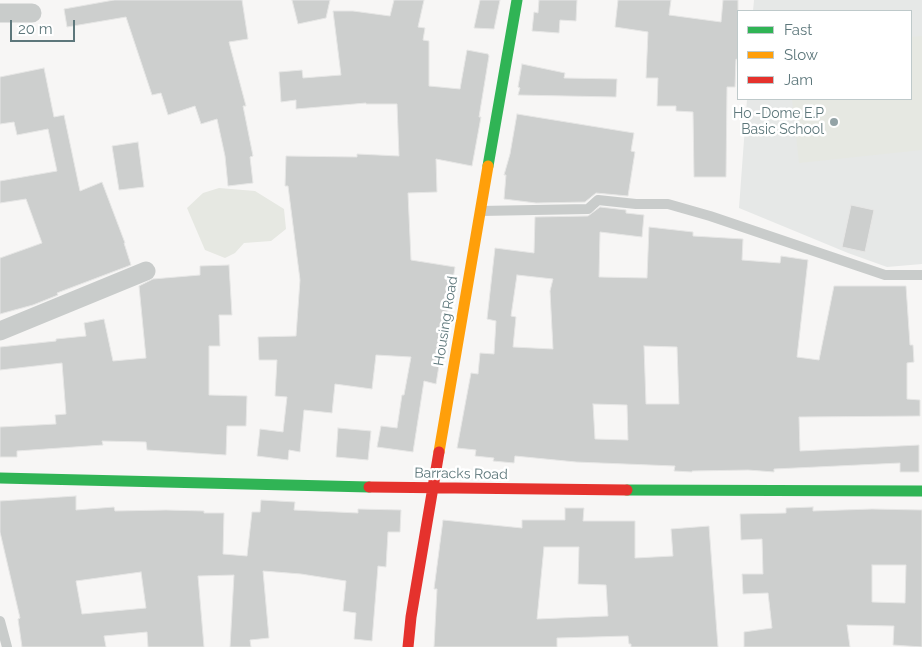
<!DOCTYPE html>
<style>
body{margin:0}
#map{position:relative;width:922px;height:647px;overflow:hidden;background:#f7f6f5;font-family:Raleway,sans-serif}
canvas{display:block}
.legend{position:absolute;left:737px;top:10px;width:175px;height:90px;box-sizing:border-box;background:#fff;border:1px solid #bec9ca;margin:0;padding:6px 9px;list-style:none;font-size:15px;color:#5d777b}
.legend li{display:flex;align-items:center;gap:10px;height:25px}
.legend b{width:25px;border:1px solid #bec9ca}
.scale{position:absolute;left:10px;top:20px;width:65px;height:22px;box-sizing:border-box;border:2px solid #5d777b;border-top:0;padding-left:6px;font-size:15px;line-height:18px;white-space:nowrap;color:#5d777b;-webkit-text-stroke:4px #fff;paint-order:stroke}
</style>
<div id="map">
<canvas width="922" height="647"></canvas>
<ul class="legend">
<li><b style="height:6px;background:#30b455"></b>Fast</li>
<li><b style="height:6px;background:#ff9f0a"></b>Slow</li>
<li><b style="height:6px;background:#e5322d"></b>Jam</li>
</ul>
<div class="scale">20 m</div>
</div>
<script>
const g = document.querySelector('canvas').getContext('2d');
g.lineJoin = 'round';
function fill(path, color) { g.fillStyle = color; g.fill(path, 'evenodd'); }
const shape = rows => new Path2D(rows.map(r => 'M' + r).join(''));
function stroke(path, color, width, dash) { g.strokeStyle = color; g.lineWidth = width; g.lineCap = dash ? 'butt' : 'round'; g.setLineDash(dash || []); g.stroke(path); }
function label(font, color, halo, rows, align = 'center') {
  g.font = font + ' Raleway,sans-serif'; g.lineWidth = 5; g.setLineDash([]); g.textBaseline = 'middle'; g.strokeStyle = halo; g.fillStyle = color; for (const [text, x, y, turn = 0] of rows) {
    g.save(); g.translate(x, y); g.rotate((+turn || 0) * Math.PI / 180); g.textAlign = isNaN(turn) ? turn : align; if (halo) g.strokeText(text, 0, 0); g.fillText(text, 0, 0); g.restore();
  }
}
const built = shape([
 [754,0,922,0,922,264,887,267,848,253,739,208,747,99,911,99,911,11,753,11]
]);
const green = shape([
 [922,36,922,150,799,163,792,99,911,99,911,37],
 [219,188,255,191,284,209,286,229,271,241,244,243,235,253,225,258,205,250,187,208,203,193]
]);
const building = shape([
 [114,0,242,0,248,39,229,42,246,106,243,106,253,156,250,157,253,183,228,186,225,156,217,119,201,124,195,106,168,115,161,93,152,95,126,17,67,27,64,9,114,0],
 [292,0,330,0,326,18,298,24,292,0],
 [394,0,424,0,418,27,425,28,423,40,429,41,429,86,460,89,467,50,488,54,489,56,479,117,481,117,472,166,436,159,437,192,408,193,411,260,455,267,436,384,424,381,413,452,377,447,381,426,397,428,402,395,404,395,411,357,376,355,372,389,335,384,332,413,304,410,300,452,289,450,288,460,257,456,260,429,283,432,287,397,275,396,277,360,259,360,258,337,296,336,300,280,288,186,285,186,286,156,357,157,357,154,399,156,397,104,366,104,366,103,296,109,296,100,281,102,279,72,302,70,303,78,341,75,333,11,353,11,390,16,394,0],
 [480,0,500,0,494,29,474,28,480,0],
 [539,0,577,0,576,21,560,20,559,33,532,31,534,12,538,13,539,0],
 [618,0,671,0,669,15,721,22,723,0,738,0,738,60,736,59,735,87,727,87,726,177,694,177,693,112,676,111,676,106,657,106,658,78,646,78,648,32,615,27,618,0],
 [522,64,565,73,564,78,617,79,616,97,518,95,520,88,518,87,522,64],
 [44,68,54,117,64,115,80,191,102,182,125,243,124,243,131,265,57,293,58,295,33,305,0,314,0,258,42,243,26,199,0,203,0,181,57,171,48,129,17,135,14,122,0,124,0,77,44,68],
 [517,114,634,133,631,151,635,152,628,196,596,193,585,202,536,203,504,199,506,175,504,175,510,154,517,114],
 [138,142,144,187,119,190,112,146,138,142],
 [851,205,874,210,865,252,842,247,851,205],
 [600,207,626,210,626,213,644,215,642,237,600,232,599,277,647,278,649,227,693,232,693,236,743,239,742,260,780,263,781,256,808,260,797,357,819,360,834,286,906,286,910,345,913,345,914,362,907,363,907,399,920,400,920,416,799,417,800,451,919,445,919,472,900,472,900,463,774,469,774,472,748,470,692,471,692,472,674,471,675,466,576,462,515,456,514,463,493,461,494,458,475,456,476,450,457,448,471,373,478,374,480,353,494,354,496,321,487,319,495,248,534,253,535,217,588,216,600,207],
 [517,275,553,279,550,291,553,349,513,347,516,317,511,316,517,275],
 [644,346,677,347,679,404,646,404,644,346],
 [593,404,627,405,628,440,595,439,593,404],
 [229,265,232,315,219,315,220,346,209,346,209,395,247,396,246,426,227,426,226,455,147,450,146,442,102,441,103,445,17,451,17,457,0,457,0,427,56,424,55,415,66,414,62,363,0,370,0,347,56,341,56,339,86,336,84,323,104,319,113,361,146,358,139,286,153,279,200,275,200,266,229,265],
 [338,428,371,431,368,460,336,457,338,428],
 [76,496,76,510,114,507,115,511,166,510,204,511,204,513,224,513,223,554,247,556,252,512,260,512,261,500,295,502,294,510,358,513,358,509,401,510,400,532,388,532,386,567,378,566,372,641,354,639,356,613,343,611,346,581,301,574,263,571,269,638,250,640,251,647,230,647,234,575,198,576,204,647,148,647,147,632,104,636,106,647,22,647,18,619,20,618,0,532,0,501,76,496],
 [141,572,146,608,82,614,76,581,141,572],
 [813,507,813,511,872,509,922,510,922,647,893,645,894,626,847,625,850,647,744,647,744,632,772,628,768,593,743,594,742,574,763,574,762,539,741,540,740,514,786,513,786,508,813,507],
 [872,565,906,565,905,603,872,602,872,565],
 [565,508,584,508,583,521,635,521,635,558,673,556,671,529,709,526,718,647,631,647,631,644,629,644,628,636,557,638,557,647,434,647,437,589,434,589,443,520,522,528,522,520,565,520,565,508],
 [544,547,579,547,578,584,606,585,608,616,537,619,544,547]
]);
const lane = shape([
 [480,211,588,209,598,200,636,204,668,204,710,216,885,275,922,275],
 [0,621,7,647]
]);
const street = shape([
 [0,13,32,13],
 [0,331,146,271]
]);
const fast = shape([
 [488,166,517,0],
 [0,478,369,487],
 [627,490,922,491]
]);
const slow = shape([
 [439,452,488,166]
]);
const jam = shape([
 [369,487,627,490],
 [408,647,411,617,439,452]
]);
const markers = [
 [834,122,5,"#93a3a6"]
];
const poiNames = [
 ["Ho -Dome E.P",824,114],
 ["Basic School",824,130]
];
const streetNames = [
 ["Housing Road",446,321,-81],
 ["Barracks Road",461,474,1]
];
fill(built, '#e6e8e7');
fill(green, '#e6e8e2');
fill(building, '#cdcfce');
stroke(building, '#e6e6e5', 1);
stroke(lane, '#c9cccb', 10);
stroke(street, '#c9cccb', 19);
stroke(fast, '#30b455', 11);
stroke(slow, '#ff9f0a', 11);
stroke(jam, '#e5322d', 11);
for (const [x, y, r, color] of markers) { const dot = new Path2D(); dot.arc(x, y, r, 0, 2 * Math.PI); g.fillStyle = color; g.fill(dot); stroke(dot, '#fff', 2); }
label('14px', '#5d777b', '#fff', poiNames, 'right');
label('14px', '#5d777b', '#fff', streetNames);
</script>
